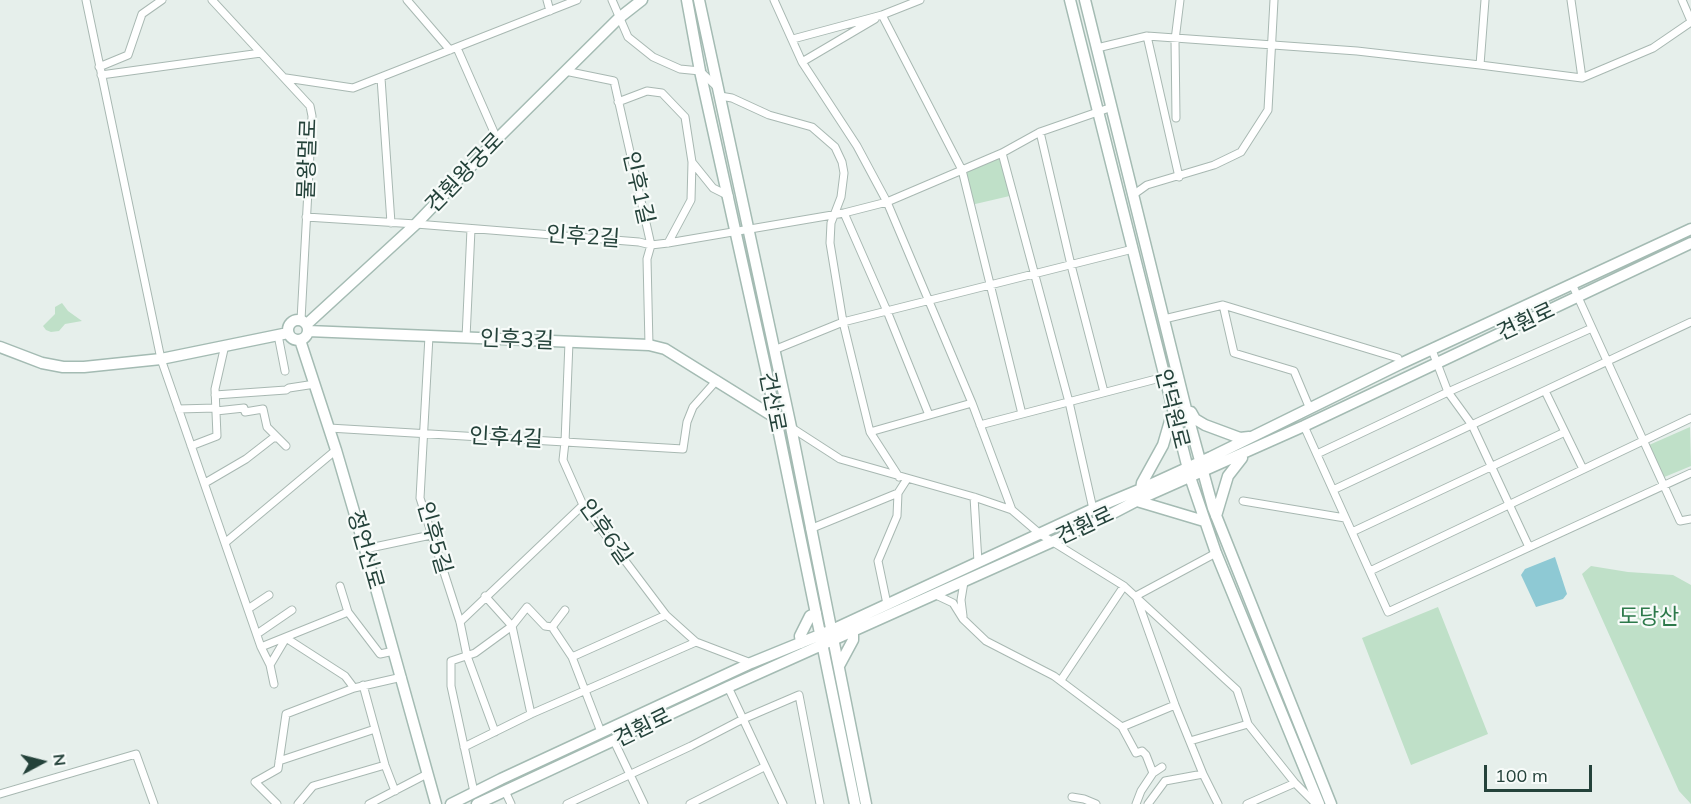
<!DOCTYPE html>
<meta charset="utf-8">
<style>
body{margin:0}
#map{position:relative;width:1691px;height:804px;overflow:hidden;background:#e6efeb;font-family:Mulish,sans-serif}
canvas{display:block}
.north{position:absolute;left:12px;top:732px;width:60px;height:60px;-webkit-text-stroke:4px #f7fbf9;paint-order:stroke;rotate:83deg;font-size:16px;font-weight:700;line-height:24px;text-align:center;color:#24423a}
.north::after{content:'';display:block;margin:auto;width:21px;height:27px;background:#24423a;clip-path:polygon(50% 0,100% 100%,50% 72%,0 100%)}
.scale{position:absolute;left:1484px;top:765px;width:108px;height:27px;box-sizing:border-box;border:3px solid #24423a;border-top:0;padding-left:8px;font-size:18px;line-height:21px;white-space:nowrap;color:#24423a;-webkit-text-stroke:4px #f7fbf9;paint-order:stroke}
</style>
<div id="map">
<canvas width="1691" height="804"></canvas>
<div class="north">N</div>
<div class="scale">100 m</div>
</div>
<script>
const g = document.querySelector('canvas').getContext('2d');
g.lineJoin = 'round';
function fill(path, color) { g.fillStyle = color; g.fill(path, 'evenodd'); }
const shape = rows => new Path2D(rows.map(r => 'M' + r).join(''));
function stroke(path, color, width, dash) { g.strokeStyle = color; g.lineWidth = width; g.lineCap = dash ? 'butt' : 'round'; g.setLineDash(dash || []); g.stroke(path); }
function label(font, color, halo, rows, align = 'center') {
  g.font = font + ' Mulish,"Noto Sans KR",sans-serif'; g.lineWidth = 4.5; g.setLineDash([]); g.textBaseline = 'middle'; g.strokeStyle = halo; g.fillStyle = color; for (const [text, x, y, turn = 0] of rows) {
    g.save(); g.translate(x, y); g.rotate((+turn || 0) * Math.PI / 180); g.textAlign = isNaN(turn) ? turn : align; if (halo) g.strokeText(text, 0, 0); g.fillText(text, 0, 0); g.restore();
  }
}
const green = shape([
 [1002,153,1014,195,971,205,964,169],
 [62,303,68,311,82,321,65,324,59,331,51,332,46,330,43,326,55,314,55,307],
 [1690,427,1691,466,1662,478,1649,445],
 [1591,566,1628,572,1673,575,1691,585,1691,804,1679,791,1582,574],
 [1438,607,1488,734,1411,765,1362,638]
]);
const water = shape([
 [1555,557,1567,594,1563,599,1536,607,1521,575,1525,569]
]);
const street = shape([
 [86,0,161,359,261,647,270,665,274,684],
 [212,0,310,106,312,116,301,320],
 [407,0,450,50],
 [547,0,550,11],
 [612,0,628,37,653,57,680,69,700,71,718,88],
 [774,0,802,62,857,146,887,202,972,403,1012,510],
 [1485,0,1480,65,1582,78,1653,48,1691,22],
 [1571,0,1582,78],
 [1682,0,1691,21],
 [882,15,962,170,1022,414],
 [1147,36,1179,177],
 [793,39,882,15,920,0],
 [457,48,497,139],
 [1097,48,1147,36,1357,51,1480,65],
 [802,62,875,19],
 [99,67,128,55,142,14,162,0],
 [565,71,614,81,651,245,647,259,649,345],
 [101,75,261,53],
 [286,78,353,88,577,0],
 [381,78,391,223],
 [720,96,732,98,769,115,812,127,835,147,842,162,844,173,841,197,831,223,830,243,843,322,870,432,899,477],
 [618,102,647,91,662,93,685,117,692,162,713,188,729,196],
 [1176,118,1175,40,1180,0],
 [1040,132,1071,265,1104,392],
 [1002,153,1069,402,1093,509],
 [1133,195,1147,185,1214,165,1241,152,1268,110,1274,0],
 [844,213,887,311,929,415],
 [306,217,416,224,639,242,651,245,668,243,844,213,887,202,1002,153,1040,132,1112,107],
 [668,243,691,200,692,162],
 [1572,284,1680,521,1691,519],
 [1223,305,1234,353,1294,371,1310,409],
 [1164,319,1223,305,1398,358,1400,364],
 [278,335,285,371],
 [429,336,420,498,460,622,467,656,495,732],
 [466,338,471,229],
 [569,342,565,442,563,460,583,505,666,615,696,642,751,663],
 [774,350,843,322,1133,249],
 [1432,350,1448,392,1472,425,1529,547],
 [1545,391,1583,469],
 [215,395,286,390,289,388,315,384],
 [178,409,216,408],
 [216,411,244,408,245,412,263,409,267,427,278,438],
 [980,425,1164,377],
 [1304,426,1388,612,1691,473],
 [329,428,683,449,687,422,693,407,717,380],
 [792,428,840,459,974,497,1012,510,1040,534,1124,586,1237,690,1248,724,1295,783,1316,804],
 [870,432,972,403],
 [191,446,217,436,215,389,225,345],
 [1317,454,1448,392,1592,328],
 [205,483,246,459,273,438,278,438,286,446],
 [1333,490,1691,322],
 [974,497,978,562],
 [1243,501,1345,518],
 [810,529,898,493,907,479],
 [1352,532,1565,432],
 [226,542,336,450],
 [365,549,431,535],
 [1216,553,1136,596,1175,705,1203,774,1218,804],
 [1370,571,1691,418],
 [340,586,348,612,380,654,394,651],
 [936,595,953,603,963,619,986,641,1054,676,1122,727,1175,705],
 [485,596,512,626,531,714],
 [887,604,878,561,897,516,898,493],
 [248,609,269,595],
 [963,616,961,600,964,582],
 [460,622,583,505],
 [552,627,565,610],
 [257,634,292,610],
 [261,647,348,612],
 [572,657,666,615],
 [270,665,286,638,345,676,354,688],
 [1061,680,1124,586],
 [363,685,385,765,395,791],
 [728,687,783,804],
 [1122,727,1136,753,1142,751,1146,755,1153,773,1162,767],
 [614,741,644,804],
 [1190,741,1248,724],
 [464,747,531,714,696,642],
 [279,761,375,729],
 [505,791,511,804],
 [474,792,451,686,451,661,475,653,512,626,527,607,545,626,552,627,572,657,601,732],
 [0,794,136,754,154,804],
 [1072,797,1084,799,1096,804],
 [277,804,255,782,278,769,286,714,354,688,402,677],
 [298,804,313,786,385,765],
 [369,804,427,774],
 [567,804,691,746,743,719,799,695,820,804],
 [690,804,764,767],
 [1136,804,1141,791,1153,773],
 [1148,804,1165,781,1203,774],
 [1247,804,1295,783]
]);
const secondary = shape([
 [687,0,700,71,766,370,855,804],
 [699,0,791,427,866,804],
 [1070,0,1190,477,1216,553,1319,804],
 [1085,0,1187,413,1213,508,1331,804],
 '288 330a10 10 0 1 1 20 0a10 10 0 1 1-20 0Z',
 [307,324,416,224,497,139,619,18,642,0],
 [308,331,649,345,665,349,779,420],
 [300,340,336,450,365,549,436,804],
 [0,347,42,363,63,367,84,367,161,359,288,333],
 [1188,413,1191,412,1195,419,1205,425,1240,438,1249,437],
 [1141,489,1142,483,1163,445,1170,421,1174,419],
 [1137,501,1204,521],
 [1216,516,1228,476,1242,458,1241,455],
 [801,643,800,636,810,616,816,613],
 [839,666,853,640,853,632],
 [451,804,501,779,751,663,832,630,1093,509,1141,489,1211,457,1400,364,1691,229],
 [477,804,728,687,1096,522,1142,498,1304,426,1691,243]
]);
const streetNames = [
 ["물왕멀로",308,159,-88],
 ["견훤왕궁로",465,173,-46],
 ["인후1길",638,188,77],
 ["인후2길",583,237,4],
 ["견훤로",1526,322,-25],
 ["인후3길",517,340,2],
 ["건산로",772,402,79],
 ["안덕원로",1172,409,76],
 ["인후4길",506,438,3],
 ["견훤로",1085,526,-25],
 ["인후6길",605,532,55],
 ["인후5길",434,538,74],
 ["정언신로",365,550,74],
 ["견훤로",643,728,-26]
];
const parkNames = [
 ["도당산",1649,617]
];
fill(green, '#bfe0c8');
fill(water, '#8ec9d4');
stroke(street, '#a8b8b2', 9);
stroke(secondary, '#a4bbb3', 13);
stroke(street, '#fff', 7);
stroke(secondary, '#fff', 10);
label('22px', '#24423a', '#f7fbf9', streetNames);
label('22px', '#2d7a4b', '#f7fbf9', parkNames);
</script>
